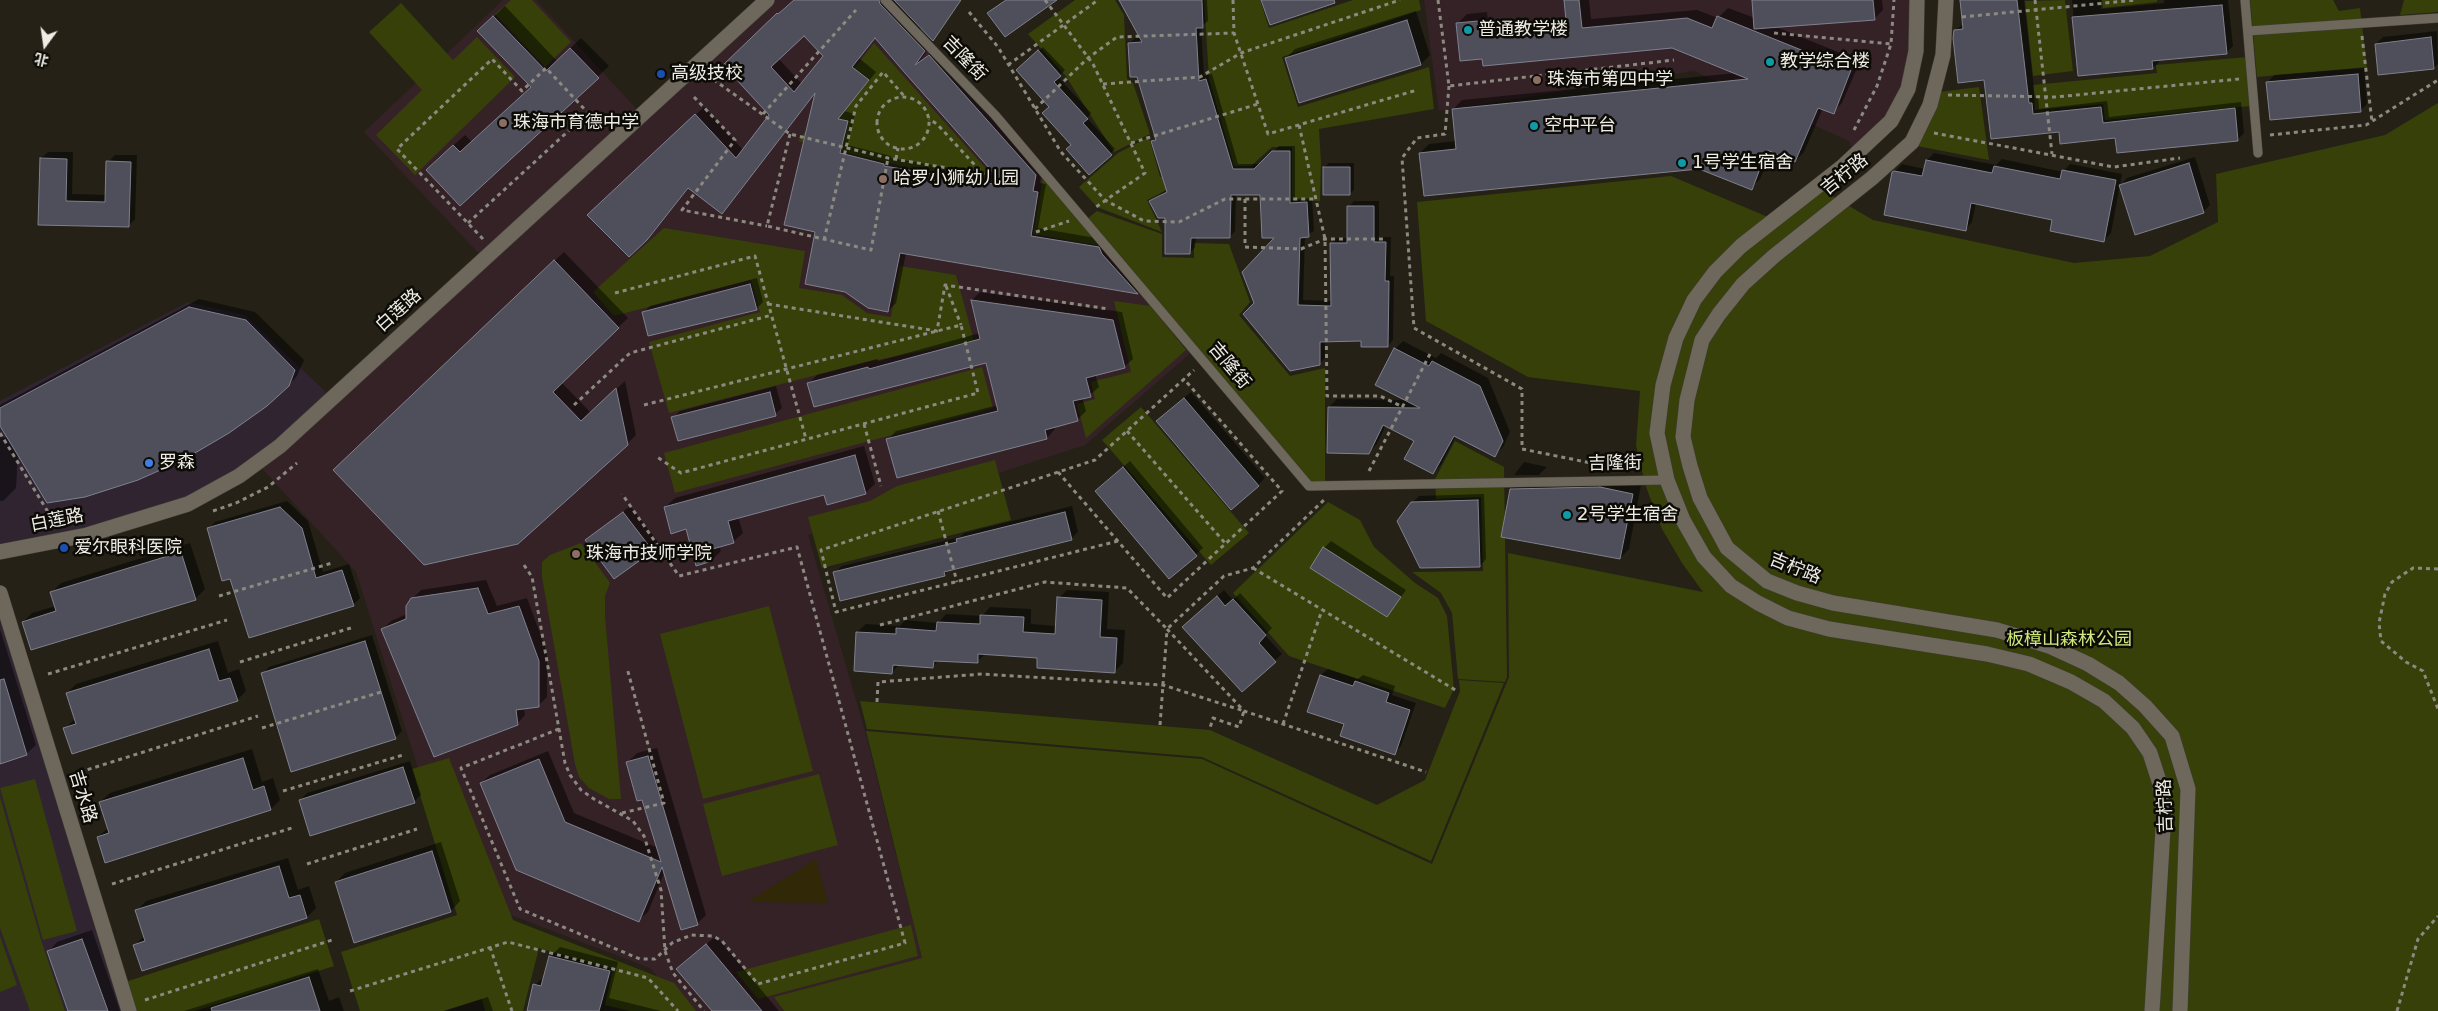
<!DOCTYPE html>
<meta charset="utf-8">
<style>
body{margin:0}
#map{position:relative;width:2438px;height:1011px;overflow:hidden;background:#252116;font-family:"DejaVu Sans","Noto Sans SC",sans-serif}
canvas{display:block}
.north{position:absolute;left:20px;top:20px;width:50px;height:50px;-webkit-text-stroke:4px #0c0b06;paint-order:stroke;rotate:194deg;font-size:14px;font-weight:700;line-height:20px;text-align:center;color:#efece5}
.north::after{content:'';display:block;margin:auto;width:18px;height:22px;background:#efece5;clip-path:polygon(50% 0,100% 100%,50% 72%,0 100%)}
</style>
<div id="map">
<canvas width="2438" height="1011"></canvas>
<div class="north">北</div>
</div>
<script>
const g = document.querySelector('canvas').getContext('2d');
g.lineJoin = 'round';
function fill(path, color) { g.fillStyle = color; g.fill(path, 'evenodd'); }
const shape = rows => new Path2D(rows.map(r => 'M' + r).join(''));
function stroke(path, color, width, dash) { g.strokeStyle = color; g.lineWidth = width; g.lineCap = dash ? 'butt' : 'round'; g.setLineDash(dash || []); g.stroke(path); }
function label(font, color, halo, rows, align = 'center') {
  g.font = font + ' "DejaVu Sans","Noto Sans SC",sans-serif'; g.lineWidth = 5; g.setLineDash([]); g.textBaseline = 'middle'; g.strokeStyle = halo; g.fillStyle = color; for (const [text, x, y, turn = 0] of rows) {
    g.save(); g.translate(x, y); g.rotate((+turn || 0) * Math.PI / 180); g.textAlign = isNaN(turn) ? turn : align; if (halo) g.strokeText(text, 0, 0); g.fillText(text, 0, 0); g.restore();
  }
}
const commercial = shape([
 [188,302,245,315,332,398,280,445,188,504,0,551,0,401],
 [0,594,128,1011,0,1011]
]);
const education = shape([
 [503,0,536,0,642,115,768,0,885,0,995,115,1194,350,1085,445,808,535,865,731,922,958,775,997,783,1011,688,1011,650,968,458,895,356,572,257,463,484,259,364,132],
 [1424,0,1916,0,1914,51,1890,120,1854,155,1849,141,1694,71,1439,111]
]);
const green = shape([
 [511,0,532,0,571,42,545,67,495,14],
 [1075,0,1115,0,1124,15,1127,79,1133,83,1150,134,1114,152,1065,75,1028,34],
 [1204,0,1260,0,1269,28,1353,0,1419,0,1421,10,1282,57,1298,107,1429,67,1434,109,1319,129,1321,163,1320,201,1292,200,1292,147,1272,147,1251,166,1234,166,1209,79],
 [2065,0,2073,71,2033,76,2025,1],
 [2102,0,2157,0,2157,2,2103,8],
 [2250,0,2333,0,2339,11,2360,8,2367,67,2257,77],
 [2404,0,2438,0,2438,12,2400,15],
 [401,3,453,60,477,37,515,77,415,175,376,135,422,90,369,32],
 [874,43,989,172,987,181,910,168,798,141],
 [2247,57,2251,106,2105,120,2103,104,2035,110,2033,85,2157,73,2156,65],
 [1979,87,1989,160,1917,146,1939,92],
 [2438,103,2438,1011,784,1011,774,997,922,958,866,731,1202,759,1432,864,1509,677,1508,553,1703,592,1682,563,1662,529,1646,487,1636,446,1640,391,1528,377,1426,321,1417,202,1671,176,1775,220,1817,187,1873,220,2074,263,2150,256,2218,222,2216,174,2385,135],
 [1149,137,1160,177,1192,167,1194,176,1147,200,1162,232,1097,207,1079,187,1118,153],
 [1043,177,1102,246,1033,234],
 [1097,211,1162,234,1162,257,1194,258,1194,243,1229,244,1250,302,1239,315,1290,376,1325,368,1325,481,1310,481,1087,219],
 [664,228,805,251,799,288,842,295,867,313,891,317,900,266,956,275,974,341,867,362,669,413,649,342,760,312,751,280,614,316,593,292],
 [1114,301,1151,306,1186,350,1086,438,1077,404,1095,399,1091,382,1131,372],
 [982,367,993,408,675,493,664,453],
 [1141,407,1249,533,1211,565,1102,440],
 [1455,441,1504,467,1507,677,1505,682,1458,679,1452,613,1441,593,1412,572,1483,571,1481,497,1436,499,1435,479],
 [995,460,1011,520,822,568,808,517,870,501,897,486],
 [1328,502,1360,520,1374,547,1415,583,1438,598,1447,616,1454,689,1445,708,1289,656,1233,593],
 [581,543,610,583,605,596,605,616,621,799,609,799,589,788,579,777,575,764,542,577,542,562,550,555],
 [769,606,813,771,703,799,660,634],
 [1459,680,1504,683,1431,861,1202,757,867,729,860,701,1210,730,1377,805,1425,780,1460,691],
 [449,758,513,920,674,983,696,1011,630,1011,605,1005,613,969,539,948,523,1011,485,1011,482,999,445,1011,360,1011,341,952,457,915,412,769],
 [819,774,838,845,722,876,703,804],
 [35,779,77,931,43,940,0,788],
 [0,797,42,943,65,1011,30,1011,0,928],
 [319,919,334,966,195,1011,134,1011,125,982],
 [911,925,918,956,758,999,736,972],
 [0,936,17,985,0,992]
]);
const sand = shape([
 [816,859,828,903,747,902]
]);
const shadow = shape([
 [795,0,962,0,933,39,922,28,920,30,932,43,920,61,938,48,1043,166,1040,183,1046,184,1038,228,1107,240,1145,285,1138,292,906,253,896,303,888,311,816,232,817,91,722,212,689,187,646,239,597,207,704,107,743,150,770,115,725,65,786,6,787,7],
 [804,34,825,56,802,84,778,58],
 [875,38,998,176,891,158,891,156,847,145,855,114,844,111,876,72,859,58],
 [1121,0,1207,0,1208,21,1201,26,1204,76,1212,74,1238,164,1261,164,1279,146,1295,146,1295,199,1312,198,1314,231,1305,236,1303,300,1332,301,1331,244,1337,238,1348,238,1349,206,1354,201,1379,201,1379,237,1391,237,1390,276,1394,276,1393,340,1388,346,1362,340,1325,341,1325,358,1319,364,1255,303,1277,237,1261,194,1236,194,1235,231,1230,237,1196,237,1195,247,1190,253,1166,217,1150,201,1167,190,1153,141,1156,138,1129,44,1135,38,1141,38],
 [1565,0,1589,0,1591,19,1697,10,1718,18,1728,8,1755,18,1753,0,1882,0,1883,10,1874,19,1774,26,1860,61,1842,103,1833,112,1823,108,1804,152,1795,161,1772,151,1760,179,1751,188,1699,168,1420,153,1429,144,1456,141,1453,109,1462,100,1736,73,1673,47,1483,57,1458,23,1467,14,1487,12,1489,29,1567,22],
 [1961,0,2024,0,2035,98,2038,97,2039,109,2107,101,2109,117,2241,102,2244,133,2237,140,2116,136,2060,131,1992,138,1986,79,1955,30,1964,24],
 [2072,0,2101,0,2101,9,2164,3,2164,0,2228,0,2233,46,2226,53,2159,59,2159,62,2153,68,2079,75],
 [505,6,557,61,581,38,609,66,460,205,438,159,465,135,472,142,532,87,479,31],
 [1416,11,1430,55,1421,64,1300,102,1286,58,1295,49],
 [2437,31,2438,64,2434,68,2379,74,2376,44,2383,37],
 [1043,47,1065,70,1058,77,1091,113,1087,118,1115,149,1089,173,1050,107,1022,66],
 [2364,68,2367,104,2360,111,2268,82,2274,75],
 [48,152,73,152,72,194,107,195,108,162,115,155,137,155,135,219,128,226,40,224,41,158],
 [1934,153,1996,165,2002,159,2063,172,2070,164,2122,174,2111,233,2104,240,2054,219,1976,203,1972,222,1966,229,1893,173,1902,164,1925,169,1927,160],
 [2195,157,2210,205,2203,212,2121,185,2127,178],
 [1329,163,1354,163,1354,190,1349,194,1324,167],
 [564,252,628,318,561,382,591,413,625,381,636,435,627,444,344,461],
 [757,278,763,302,756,309,643,313,650,306],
 [980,292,1122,312,1133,359,1124,367,1095,374,1099,387,1090,395,1082,397,1086,411,1077,420,1054,426,1055,429,1047,438,888,440,896,431,998,405,987,362,809,383,817,375,877,359,878,361,980,333,972,300],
 [199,299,255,312,304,360,297,376,288,386,18,454,16,488,3,501,0,501,0,437,9,438,0,424,0,405],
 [1403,341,1436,358,1441,353,1488,378,1510,432,1503,447,1495,455,1456,436,1441,465,1433,473,1415,440,1386,425,1377,444,1368,453,1329,407,1337,399,1407,400,1395,349],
 [776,386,782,408,775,414,673,418,680,411],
 [1191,392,1265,478,1258,485,1164,414],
 [864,446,875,484,865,493,825,493,738,517,743,533,733,542,719,546,721,551,712,560,687,528,665,507,675,498],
 [1130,461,1203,548,1170,577,1096,491],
 [1524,462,1547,467,1539,475,1514,475],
 [1521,480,1641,485,1629,549,1620,558,1511,489],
 [1484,494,1486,559,1480,566,1412,503,1419,496],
 [287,501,308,521,323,572,349,564,360,598,353,605,231,578,208,529,215,522],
 [630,506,659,543,652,550,587,540],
 [1072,506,1078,532,1071,539,950,570,945,574,841,599,835,572,842,566,960,537,964,533],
 [1331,541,1406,590,1387,616,1324,548],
 [190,543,205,589,196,598,32,649,23,622,32,613,56,606,52,592,61,583],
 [486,580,497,606,527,598,547,652,547,697,538,706,524,707,525,715,517,724,383,629,391,621,407,614,412,599,421,590],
 [1067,590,1109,592,1107,629,1125,630,1123,663,1115,671,1039,656,986,653,977,662,939,660,933,666,900,664,892,672,857,632,866,624,900,626,905,620,938,623,946,614,982,616,990,607,1031,609,1031,624,1057,626,1059,598],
 [1224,590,1233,600,1240,593,1272,628,1265,635,1282,654,1242,691,1191,620],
 [0,629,36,745,26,754,0,762],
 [372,635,402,731,395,738,262,674,269,667],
 [218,641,228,673,239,669,246,691,237,700,65,728,75,719,67,693,76,684],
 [1328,669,1358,679,1363,675,1395,686,1392,695,1416,703,1401,746,1394,753,1346,723,1321,675],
 [657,748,706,915,697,924,665,871,648,912,639,920,481,783,490,775,548,751,574,813,658,848,643,799,628,762,637,753],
 [252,749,262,782,273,778,280,800,271,809,98,837,108,828,100,802,110,793],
 [410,761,421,795,414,802,300,800,307,793],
 [441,842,460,901,451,911,355,941,336,882,345,873],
 [288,858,298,890,309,886,316,908,307,917,135,945,144,936,137,910,146,901],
 [92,930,120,1011,69,1011,48,952,57,942],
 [716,936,779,1011,713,1011,687,960],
 [560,947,618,962,609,998,661,1011,528,1011,535,985,545,976,550,957],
 [318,969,329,1001,339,997,344,1011,184,1011],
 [488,997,493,1011,443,1011]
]);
const building = shape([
 [794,0,879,0,880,4,925,51,915,65,929,55,1036,175,1033,191,1038,192,1031,236,1099,247,1102,254,1138,294,900,253,888,312,868,308,845,292,805,284,815,232,784,225,815,93,722,214,688,188,647,240,629,257,587,215,695,114,736,158,769,115,723,65,777,13,778,14,794,0],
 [804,36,823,56,794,92,771,67,804,36],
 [875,38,905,73,1005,186,884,166,884,164,840,153,848,121,838,119,869,80,852,67,875,38],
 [894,0,961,0,933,41,894,0],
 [1006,0,1057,0,1005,37,987,13,1006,0],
 [1119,0,1202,0,1203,28,1196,28,1199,81,1206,79,1233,169,1254,169,1272,151,1290,151,1290,203,1307,202,1309,237,1300,238,1298,305,1331,306,1330,243,1347,243,1347,206,1374,206,1374,242,1386,242,1385,281,1389,281,1388,347,1361,347,1361,341,1320,342,1320,365,1290,371,1243,314,1254,303,1242,272,1274,238,1262,238,1260,195,1231,195,1230,238,1191,238,1190,254,1165,254,1165,218,1158,218,1149,201,1167,192,1151,141,1156,140,1137,77,1130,77,1128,43,1142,42,1119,0],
 [1261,0,1334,0,1335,3,1270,25,1261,0],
 [1564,0,1579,0,1582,28,1687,18,1712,28,1717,16,1851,70,1834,114,1818,108,1795,162,1767,150,1752,190,1699,169,1424,196,1419,153,1456,149,1452,109,1748,79,1672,48,1483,66,1482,59,1460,61,1456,23,1478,21,1480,38,1567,30,1564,0],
 [1752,0,1873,0,1875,20,1754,29,1752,0],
 [1960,0,2017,0,2029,103,2032,103,2033,114,2101,107,2103,123,2235,108,2238,141,2117,153,2115,138,2060,144,2059,132,1991,139,1984,80,1958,83,1953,38,1954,30,1963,29,1960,0],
 [2222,5,2227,54,2152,61,2153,69,2078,76,2072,17,2222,5],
 [493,16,546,71,570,48,599,78,460,206,426,170,453,145,460,152,531,87,477,31,493,16],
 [1407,20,1421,65,1299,103,1285,58,1407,20],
 [2431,37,2434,69,2378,75,2375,44,2431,37],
 [1038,50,1061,76,1054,82,1088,119,1083,123,1112,155,1089,175,1066,149,1071,145,1042,113,1049,107,1016,70,1038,50],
 [2358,74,2361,112,2270,120,2266,82,2358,74],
 [40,158,67,159,66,201,105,202,106,161,131,162,129,227,38,225,40,158],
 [1926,160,1992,173,1994,166,2060,179,2062,170,2116,180,2104,242,2050,231,2052,220,1971,203,1966,231,1884,215,1892,172,1894,171,1922,176,1926,160],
 [2189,163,2204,213,2135,235,2119,185,2189,163],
 [1323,167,1350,167,1350,195,1323,195,1323,167],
 [554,260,619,328,553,392,581,421,616,388,628,445,518,544,424,565,333,470,554,260],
 [750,284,757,310,648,336,642,312,750,284],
 [971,300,1113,320,1125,368,1086,378,1091,397,1073,401,1078,421,1045,430,1047,439,897,478,886,439,998,411,986,363,814,407,807,383,868,367,869,369,980,339,971,300],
 [189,307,246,320,295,370,289,386,267,406,229,433,183,460,138,480,85,497,47,503,0,426,0,408,189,307],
 [1394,348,1429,366,1432,361,1480,386,1503,441,1495,457,1454,436,1433,474,1404,459,1414,441,1383,425,1369,454,1327,453,1328,407,1420,408,1375,385,1394,348],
 [770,392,776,416,678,441,671,417,770,392],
 [1184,398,1259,486,1231,510,1156,421,1184,398],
 [855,455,866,494,827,505,824,495,728,521,734,543,709,550,712,561,696,566,686,529,671,534,664,507,855,455],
 [1123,467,1197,556,1169,579,1095,491,1123,467],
 [1600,487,1633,494,1620,559,1501,537,1510,489,1600,487],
 [1478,500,1480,567,1420,568,1397,521,1411,502,1478,500],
 [280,507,302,528,316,578,342,570,354,606,249,638,230,579,222,581,207,528,280,507],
 [623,512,653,551,614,579,585,540,623,512],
 [1065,512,1072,540,944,572,945,576,840,601,833,572,957,542,956,539,1065,512],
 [1323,547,1401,597,1387,617,1310,568,1323,547],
 [181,552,196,600,31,650,22,622,56,611,50,592,181,552],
 [478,588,488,614,519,606,539,661,539,707,516,710,518,725,434,757,381,629,406,619,406,606,411,598,478,588],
 [1217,596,1225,606,1233,599,1266,635,1259,643,1276,662,1242,692,1182,627,1217,596],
 [1057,597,1102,600,1100,637,1117,638,1115,673,1037,668,1037,658,978,654,978,663,934,661,933,668,893,665,892,674,854,671,856,632,896,634,896,628,936,631,937,622,980,624,980,615,1024,617,1023,632,1055,634,1057,597],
 [365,641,396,739,291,772,261,673,365,641],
 [209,649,219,681,230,678,238,701,72,754,63,728,76,724,66,693,209,649],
 [1320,675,1353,686,1355,681,1389,693,1386,702,1410,710,1395,755,1340,736,1344,724,1307,712,1320,675],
 [4,679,27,755,0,764,0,680,4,679],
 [648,756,698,925,681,930,662,867,639,922,516,870,480,783,539,759,565,822,661,862,642,800,637,801,626,762,648,756],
 [243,758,253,790,264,786,271,810,105,863,97,837,109,833,99,802,243,758],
 [403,767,415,803,310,836,299,800,403,767],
 [432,851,451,912,354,943,335,882,432,851],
 [279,866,289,898,300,895,307,918,142,971,133,945,145,941,135,910,279,866],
 [82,939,108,1011,68,1011,47,951,82,939],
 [706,944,762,1011,712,1011,676,969,706,944],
 [549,956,610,971,599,1011,527,1011,533,984,541,986,549,956],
 [309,977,320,1011,212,1011,211,1008,309,977]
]);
const path = shape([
 [1045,0,1093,64,1145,173,1093,209],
 [1233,0,1234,33,1268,134,1417,90],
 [1438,0,1449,86,1674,60],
 [2035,0,2052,154],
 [969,12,998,47,1061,152,1105,200,1144,221,1179,222,1225,199,1316,199],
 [1962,17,2136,0],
 [1774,33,1891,44],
 [2362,36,2372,122],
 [1008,65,1098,0],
 [707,75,790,134,888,158,983,174,937,124,929,119],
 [1103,84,1200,77,1241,53,1400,0],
 [1449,86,1445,134,1417,138,1402,158,1414,328,1522,389,1522,449,1606,466],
 [1948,95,2056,97,2239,79],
 [694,97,735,140,682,210,767,226],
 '877 123a26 26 0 1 1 52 0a26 26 0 1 1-52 0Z',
 [1035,109,1088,58,1117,37,1234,33],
 [763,114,856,10],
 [1299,125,1325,239,1327,396,1380,396,1403,407],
 [1854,130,1877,86,1891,44,1894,0],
 [1934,133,2114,167,2180,158],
 [790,134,767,226,871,250,888,158],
 [2270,135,2366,125,2438,80],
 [1131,143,1258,104],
 [896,159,898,148],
 [1245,199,1245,247,1301,249,1325,239,1384,239],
 [468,223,588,113],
 [1036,232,1069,221],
 [483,239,397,149,492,59,522,91,546,68,603,129],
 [824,240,856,106,883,72,905,97],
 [946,286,961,325],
 [615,293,755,256,806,439],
 [768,304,937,331,945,285,1109,309],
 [574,405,630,353,772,315],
 [644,405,961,325,978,393,681,473,657,457],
 [864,424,881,486],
 [1127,431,1225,543],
 [0,433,48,512],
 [1369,471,1430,354],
 [1058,472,1167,598,1282,491,1184,379],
 [213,511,236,503,268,487,297,463],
 [938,511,957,582],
 [1118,541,836,612,821,550,1095,460,1194,370],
 [524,565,532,577,565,763,570,775,581,790,594,799,633,821,644,836,661,890,665,951,673,973,704,1011],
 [1253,568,1457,691],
 [2438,569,2413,568,2392,582,2385,594,2379,623,2381,641,2406,662,2423,671,2438,709],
 [219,596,332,563],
 [880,625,1045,582,1127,588,1167,629,1224,576,1253,568,1325,499],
 [1167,629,1244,711,1426,772],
 [240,662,354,627],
 [48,674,227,620],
 [877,702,878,682,982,674,1163,685,1244,711,1239,727,1213,718,1210,728],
 [1283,724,1322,610],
 [1160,725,1167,630],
 [262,728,381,692],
 [559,729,461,768,520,909,640,959,655,959,672,943,691,935,713,936,722,941,758,984,905,943,797,547,679,576,622,494],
 [80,772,258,716],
 [283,791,403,755],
 [622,813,664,803,627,668],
 [307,864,417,829],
 [112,884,295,827],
 [490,947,512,1011],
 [350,991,508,942,648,978,678,1011],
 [145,1000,332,940],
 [2397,1011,2418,939,2438,916]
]);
const service = shape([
 [885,0,995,115,1309,486,1667,480],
 [2245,0,2258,153],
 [2248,31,2438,18]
]);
const minor = shape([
 [0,593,129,1011]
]);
const secondary = shape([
 [1917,0,1916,51,1908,89,1891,121,1842,167,1741,246,1715,272,1694,300,1676,338,1663,385,1657,433,1667,480,1683,520,1704,557,1731,586,1758,603,1788,618,1829,629,1987,654,2029,664,2071,682,2104,701,2133,728,2150,753,2159,781,2164,813,2152,1011],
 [1946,0,1943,55,1930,105,1912,142,1872,178,1774,256,1743,284,1719,314,1702,340,1687,400,1683,437,1690,466,1700,498,1727,548,1767,581,1797,593,1833,603,1997,630,2049,646,2088,664,2119,683,2145,706,2172,736,2188,789,2180,1011],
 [0,552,87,535,188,504,239,476,280,446,767,0]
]);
const markers = [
 [1468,30,5,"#0f9aa8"],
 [1770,62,5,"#0f9aa8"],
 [661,74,5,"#1a4fb4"],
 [1537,80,5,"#8d6e63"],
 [503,123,5,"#8d6e63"],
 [1534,126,5,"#0f9aa8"],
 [1682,163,5,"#0f9aa8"],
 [883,179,5,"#8d6e63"],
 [149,463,5,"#3f7fe0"],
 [1567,515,5,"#0f9aa8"],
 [64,548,5,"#1a4fb4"],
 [576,554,5,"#8d6e63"]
];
const poiNames = [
 ["普通教学楼",1478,30],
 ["教学综合楼",1780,62],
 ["高级技校",671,74],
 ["珠海市第四中学",1547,80],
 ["珠海市育德中学",513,123],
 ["空中平台",1544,126],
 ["1号学生宿舍",1692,163],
 ["哈罗小狮幼儿园",893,179],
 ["罗森",159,463],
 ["2号学生宿舍",1577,515],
 ["爱尔眼科医院",74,548],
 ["珠海市技师学院",586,554]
];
const streetNames = [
 ["吉隆街",964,59,46],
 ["吉柠路",1845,175,-39],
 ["白莲路",399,311,-42],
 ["吉隆街",1229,366,50],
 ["吉隆街",1615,464,-1],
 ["白莲路",57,521,-11],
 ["吉柠路",1795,569,22],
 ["吉水路",82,797,73],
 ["吉柠路",2166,806,-92]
];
const parkNames = [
 ["板樟山森林公园",2069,640]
];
fill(commercial, '#302431');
fill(education, '#352227');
fill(green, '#364008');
fill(sand, '#302807');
fill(shadow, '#0007');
fill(building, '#4f4f5b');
stroke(building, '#80808e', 1);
stroke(service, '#403c35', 10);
stroke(minor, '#403c35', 16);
stroke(secondary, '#403c35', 16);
stroke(path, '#8c8980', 3, [4, 4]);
stroke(service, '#6d685b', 9);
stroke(minor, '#6d685b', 15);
stroke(secondary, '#6d685b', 15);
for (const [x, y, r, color] of markers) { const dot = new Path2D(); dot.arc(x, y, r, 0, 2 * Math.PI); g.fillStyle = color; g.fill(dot); stroke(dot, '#0c0b06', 2); }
label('18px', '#efece5', '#0c0b06', poiNames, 'left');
label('18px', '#efece5', '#0c0b06', streetNames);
label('18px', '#d0e97e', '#0c0b06', parkNames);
</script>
